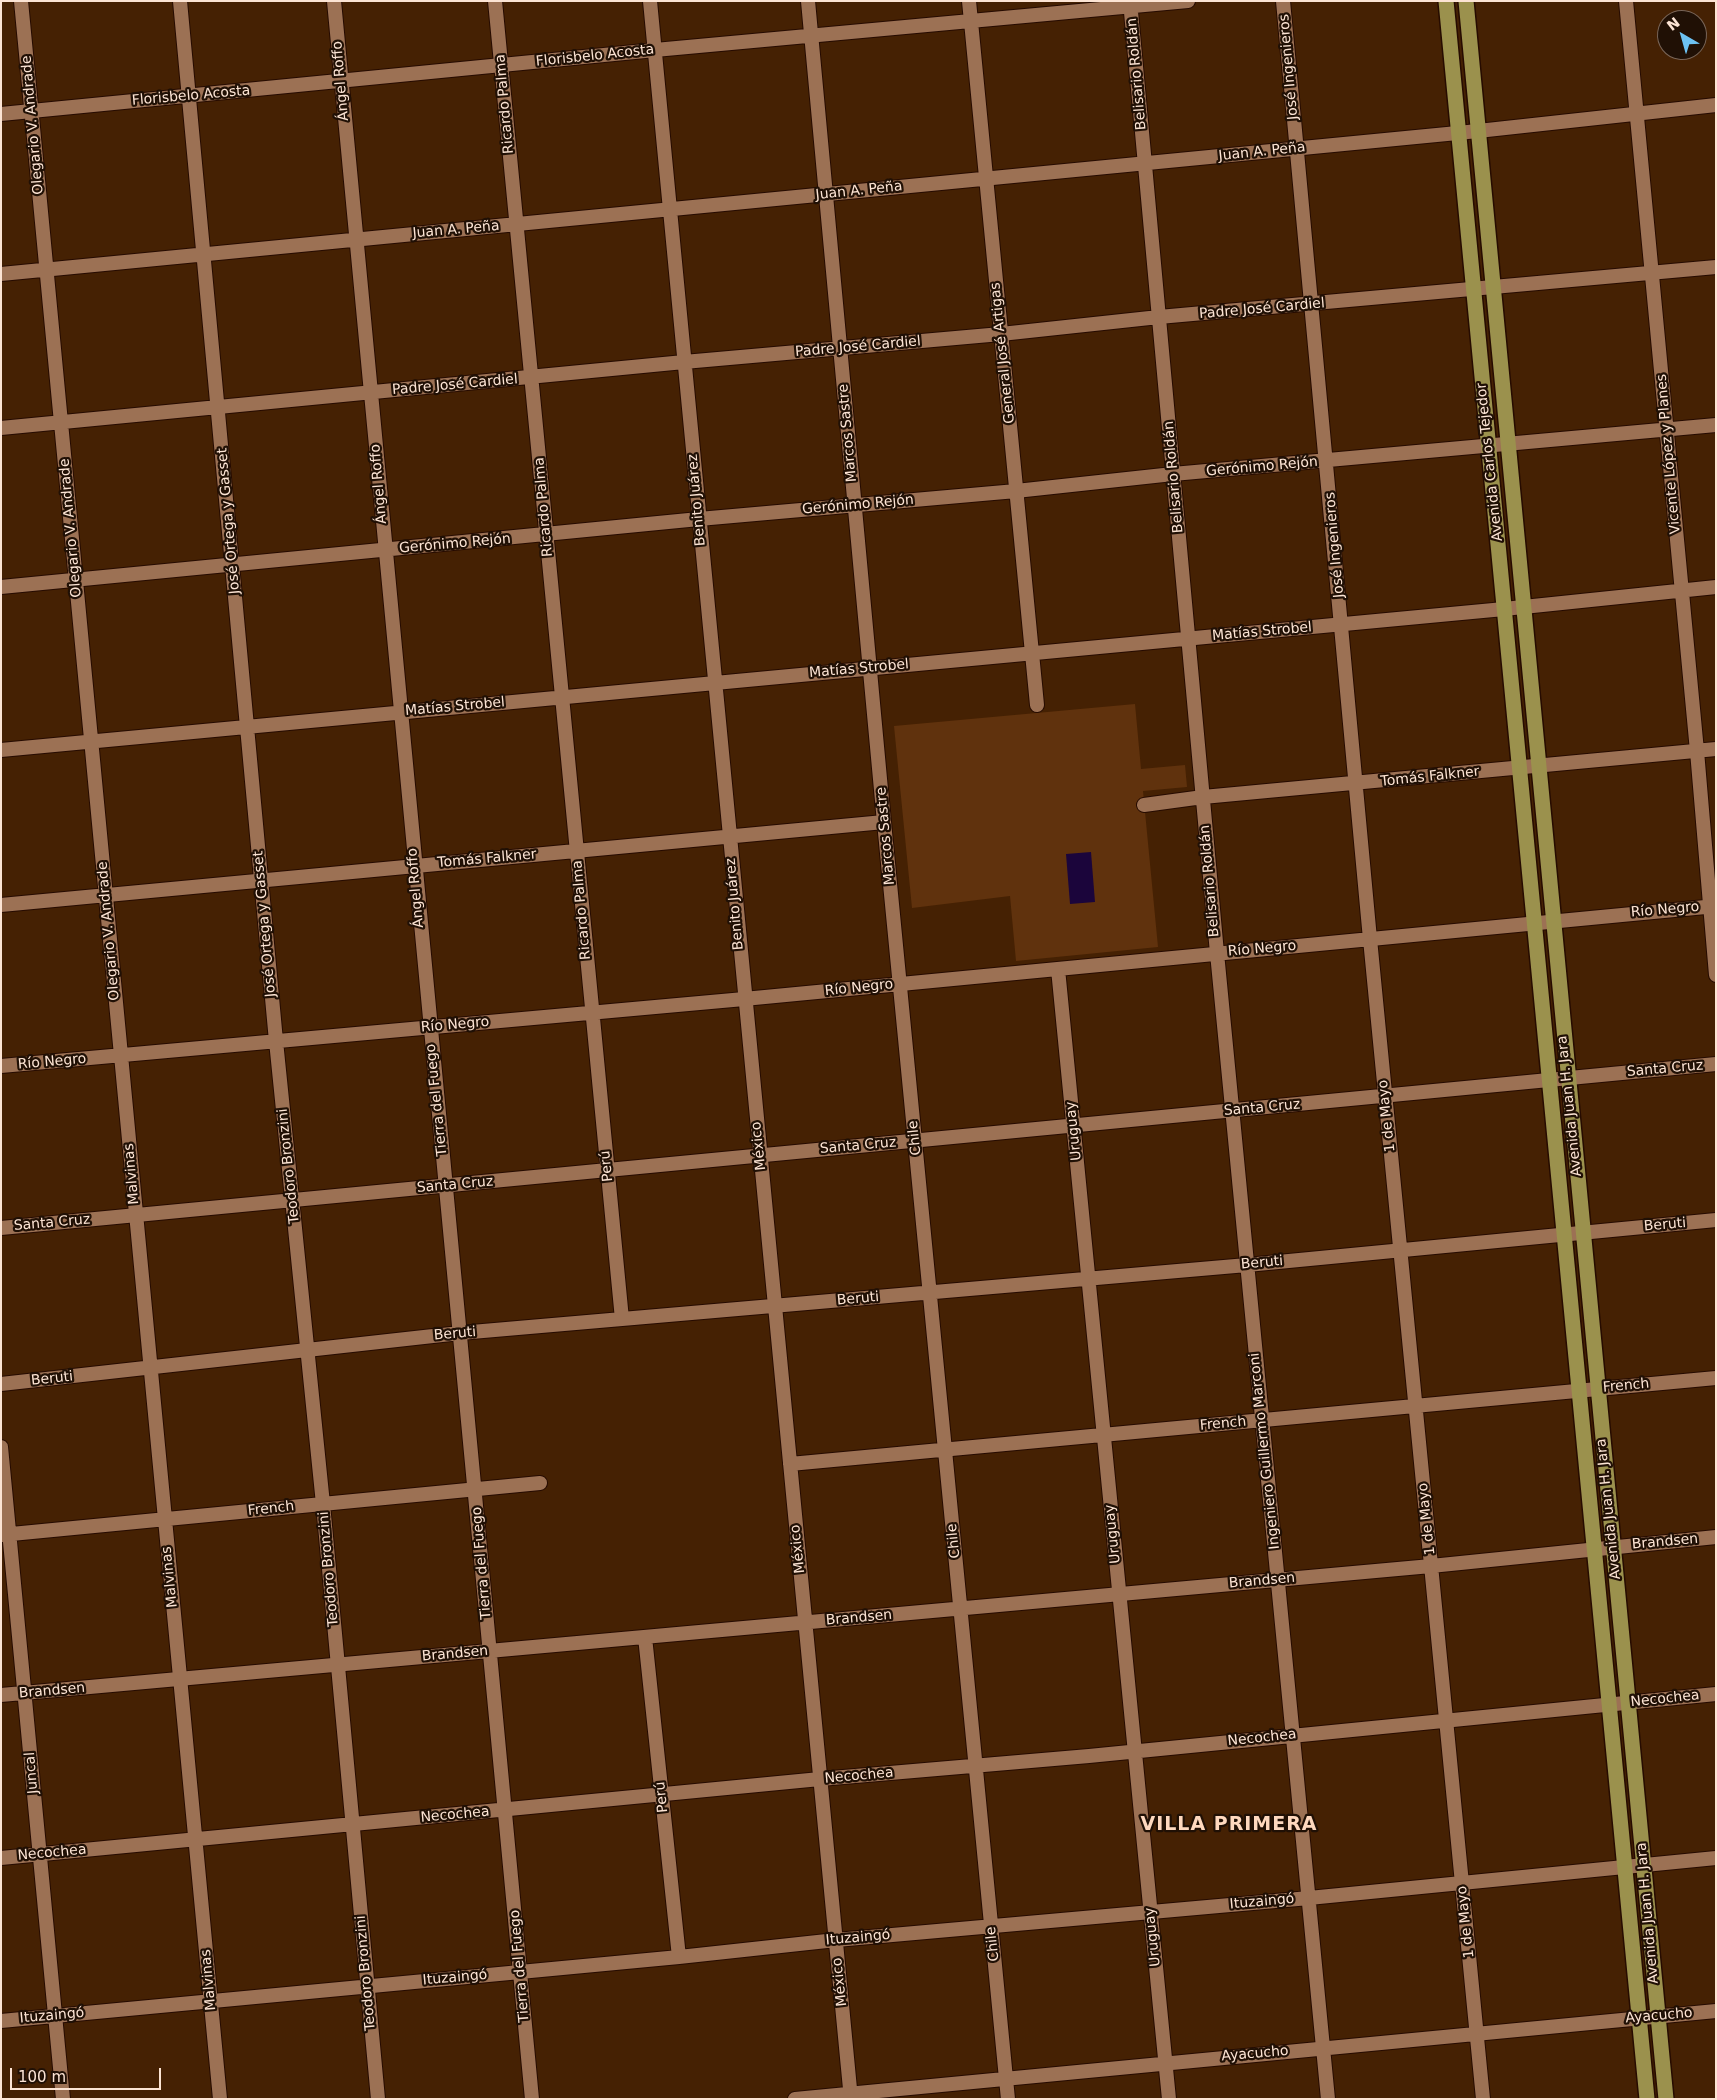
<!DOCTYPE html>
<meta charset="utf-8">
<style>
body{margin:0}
#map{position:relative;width:1717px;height:2100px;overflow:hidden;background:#452103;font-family:"DejaVu Sans",sans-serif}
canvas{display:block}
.frame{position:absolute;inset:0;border:2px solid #fce4d4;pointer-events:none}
.north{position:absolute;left:1657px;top:10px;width:50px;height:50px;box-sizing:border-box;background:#201005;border:1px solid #786558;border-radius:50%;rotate:322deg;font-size:14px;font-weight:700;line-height:20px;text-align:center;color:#fce4d4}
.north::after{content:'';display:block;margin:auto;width:18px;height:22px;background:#6dc2f3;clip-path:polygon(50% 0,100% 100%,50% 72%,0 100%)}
.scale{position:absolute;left:10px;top:2068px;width:151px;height:22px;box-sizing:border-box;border:2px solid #fce4d4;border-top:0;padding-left:6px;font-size:15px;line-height:18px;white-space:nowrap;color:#fce4d4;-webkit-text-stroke:4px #201005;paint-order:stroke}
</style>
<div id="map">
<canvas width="1717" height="2100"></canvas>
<div class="frame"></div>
<div class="north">N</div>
<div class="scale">100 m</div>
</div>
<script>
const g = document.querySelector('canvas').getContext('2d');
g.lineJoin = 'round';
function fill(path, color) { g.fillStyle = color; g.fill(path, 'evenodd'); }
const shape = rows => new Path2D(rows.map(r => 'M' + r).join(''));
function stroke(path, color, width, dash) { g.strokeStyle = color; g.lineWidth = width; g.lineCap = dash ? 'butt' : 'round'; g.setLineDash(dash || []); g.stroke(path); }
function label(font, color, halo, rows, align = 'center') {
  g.font = font + ' "DejaVu Sans",sans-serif'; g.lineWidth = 4.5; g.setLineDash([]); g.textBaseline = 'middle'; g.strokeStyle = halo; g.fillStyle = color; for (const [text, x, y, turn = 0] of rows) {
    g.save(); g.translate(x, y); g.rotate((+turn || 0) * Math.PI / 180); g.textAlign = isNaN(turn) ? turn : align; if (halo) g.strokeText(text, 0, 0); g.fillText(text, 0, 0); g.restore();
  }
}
const green = shape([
 [1135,704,1141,769,1185,765,1187,787,1143,791,1158,947,1016,961,1010,896,912,908,894,726]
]);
const water = shape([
 [1091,852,1095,902,1070,904,1066,854]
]);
const minor = shape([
 [21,1,220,2099],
 [180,1,276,1041,323,1504,378,2099],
 [334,1,532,2099],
 [495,1,622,1319],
 [650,1,851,2099],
 [808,1,884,822,1008,2099],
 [969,1,1037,705],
 [1130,1,1217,953,1328,2099],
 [1283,1,1370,939,1483,2099],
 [1626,1,1697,751,1716,975],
 [1,114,655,50,1188,1],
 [1,274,1478,131,1716,105],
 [1,428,684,362,1001,334,1159,317,1716,267],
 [1,587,699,519,1016,491,1173,474,1716,425],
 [1,750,1504,609,1716,587],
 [1144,805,1203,797,1716,749],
 [1,905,884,822],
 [1058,969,1169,2099],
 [1,1066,744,999,1716,906],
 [1,1228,1716,1064],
 [1,1384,460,1333,1247,1265,1716,1220],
 [1,1447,63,2099],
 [790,1464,1716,1378],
 [1,1535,540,1483],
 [645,1637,679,1957],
 [1,1695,1431,1566,1716,1537],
 [1,1858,820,1779,1089,1756,1716,1694],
 [1,2021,679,1957,836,1940,1309,1898,1716,1858],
 [795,2099,1716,2011]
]);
const major = shape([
 [1446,1,1647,2099],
 [1466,1,1666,2099]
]);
const streetNames = [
 ["Florisbelo Acosta",595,56,-6],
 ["José Ingenieros",1289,67,-95],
 ["Belisario Roldán",1137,74,-95],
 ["Ángel Roffo",341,81,-95],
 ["Florisbelo Acosta",191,96,-5],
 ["Ricardo Palma",505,104,-95],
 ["Olegario V. Andrade",33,125,-95],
 ["Juan A. Peña",1262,152,-6],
 ["Juan A. Peña",859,191,-6],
 ["Juan A. Peña",456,230,-5],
 ["Padre José Cardiel",1262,309,-5],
 ["Padre José Cardiel",858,347,-5],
 ["General José Artigas",1003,353,-96],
 ["Padre José Cardiel",455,385,-5],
 ["Marcos Sastre",848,433,-95],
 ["Vicente López y Planes",1669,454,-95],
 ["Avenida Carlos Tejedor",1490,462,-96],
 ["Gerónimo Rejón",1262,467,-5],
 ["Belisario Roldán",1174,477,-95],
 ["Ángel Roffo",379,484,-95],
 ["Benito Juárez",697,500,-95],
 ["Gerónimo Rejón",858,505,-5],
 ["Ricardo Palma",544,507,-95],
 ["José Ortega y Gasset",229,521,-95],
 ["Olegario V. Andrade",71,528,-95],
 ["Gerónimo Rejón",455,544,-5],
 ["José Ingenieros",1335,545,-95],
 ["Matías Strobel",1262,632,-5],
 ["Matías Strobel",859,669,-5],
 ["Matías Strobel",455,707,-5],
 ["Tomás Falkner",1430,777,-6],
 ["Marcos Sastre",886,836,-95],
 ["Tomás Falkner",487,859,-5],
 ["Belisario Roldán",1210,881,-95],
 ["Ángel Roffo",416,888,-95],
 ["Benito Juárez",735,904,-95],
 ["Ricardo Palma",582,910,-95],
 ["Río Negro",1665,910,-5],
 ["José Ortega y Gasset",265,924,-95],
 ["Olegario V. Andrade",109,931,-95],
 ["Río Negro",1262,949,-5],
 ["Río Negro",859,988,-6],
 ["Río Negro",455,1025,-5],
 ["Río Negro",52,1062,-5],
 ["Santa Cruz",1665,1069,-5],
 ["Tierra del Fuego",437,1100,-96],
 ["Avenida Juan H. Jara",1570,1106,-96],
 ["Santa Cruz",1262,1108,-5],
 ["1 de Mayo",1387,1116,-96],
 ["Uruguay",1074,1131,-96],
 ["Chile",915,1138,-96],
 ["México",759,1146,-96],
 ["Santa Cruz",858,1146,-5],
 ["Teodoro Bronzini",289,1166,-96],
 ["Perú",607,1166,-96],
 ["Malvinas",132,1174,-95],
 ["Santa Cruz",455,1185,-5],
 ["Santa Cruz",52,1223,-5],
 ["Beruti",1665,1225,-5],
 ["Beruti",1262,1263,-5],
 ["Beruti",858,1299,-5],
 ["Beruti",455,1334,-5],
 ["Beruti",52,1379,-6],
 ["French",1626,1386,-5],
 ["French",1223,1424,-5],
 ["Ingeniero Guillermo Marconi",1265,1451,-96],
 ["French",271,1509,-6],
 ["Avenida Juan H. Jara",1609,1509,-96],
 ["1 de Mayo",1427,1519,-96],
 ["Uruguay",1113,1534,-96],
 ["Chile",954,1541,-96],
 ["Brandsen",1665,1542,-5],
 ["México",798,1549,-96],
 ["Tierra del Fuego",482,1563,-95],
 ["Teodoro Bronzini",329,1569,-95],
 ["Malvinas",170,1577,-96],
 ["Brandsen",1262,1581,-5],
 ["Brandsen",859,1618,-5],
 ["Brandsen",455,1654,-5],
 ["Brandsen",52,1691,-5],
 ["Necochea",1665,1699,-6],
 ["Necochea",1262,1738,-6],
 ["Juncal",32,1773,-95],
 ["Necochea",859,1776,-5],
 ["Perú",662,1797,-96],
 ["Necochea",455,1815,-5],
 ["Necochea",52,1853,-5],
 ["Ituzaingó",1262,1902,-5],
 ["Avenida Juan H. Jara",1648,1913,-95],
 ["1 de Mayo",1466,1922,-96],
 ["Uruguay",1153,1937,-96],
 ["Ituzaingó",858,1938,-5],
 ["Chile",993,1944,-96],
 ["Tierra del Fuego",520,1966,-95],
 ["Teodoro Bronzini",366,1973,-95],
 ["Ituzaingó",455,1978,-5],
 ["Malvinas",209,1980,-95],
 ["México",840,1982,-96],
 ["Ituzaingó",52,2016,-5],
 ["Ayacucho",1659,2016,-5],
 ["Ayacucho",1255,2054,-5]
];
const districtNames = [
 ["VILLA PRIMERA",1229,1825]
];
fill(green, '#60320d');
fill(water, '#1b053b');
stroke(minor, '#260b00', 16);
stroke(major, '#260b00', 18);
stroke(minor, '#9c7154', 14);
stroke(major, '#9b914d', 15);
label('14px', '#fce4d4', '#201005', streetNames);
g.letterSpacing = '1px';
label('bold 19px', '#fed8be', '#201005', districtNames);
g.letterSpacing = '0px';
</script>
